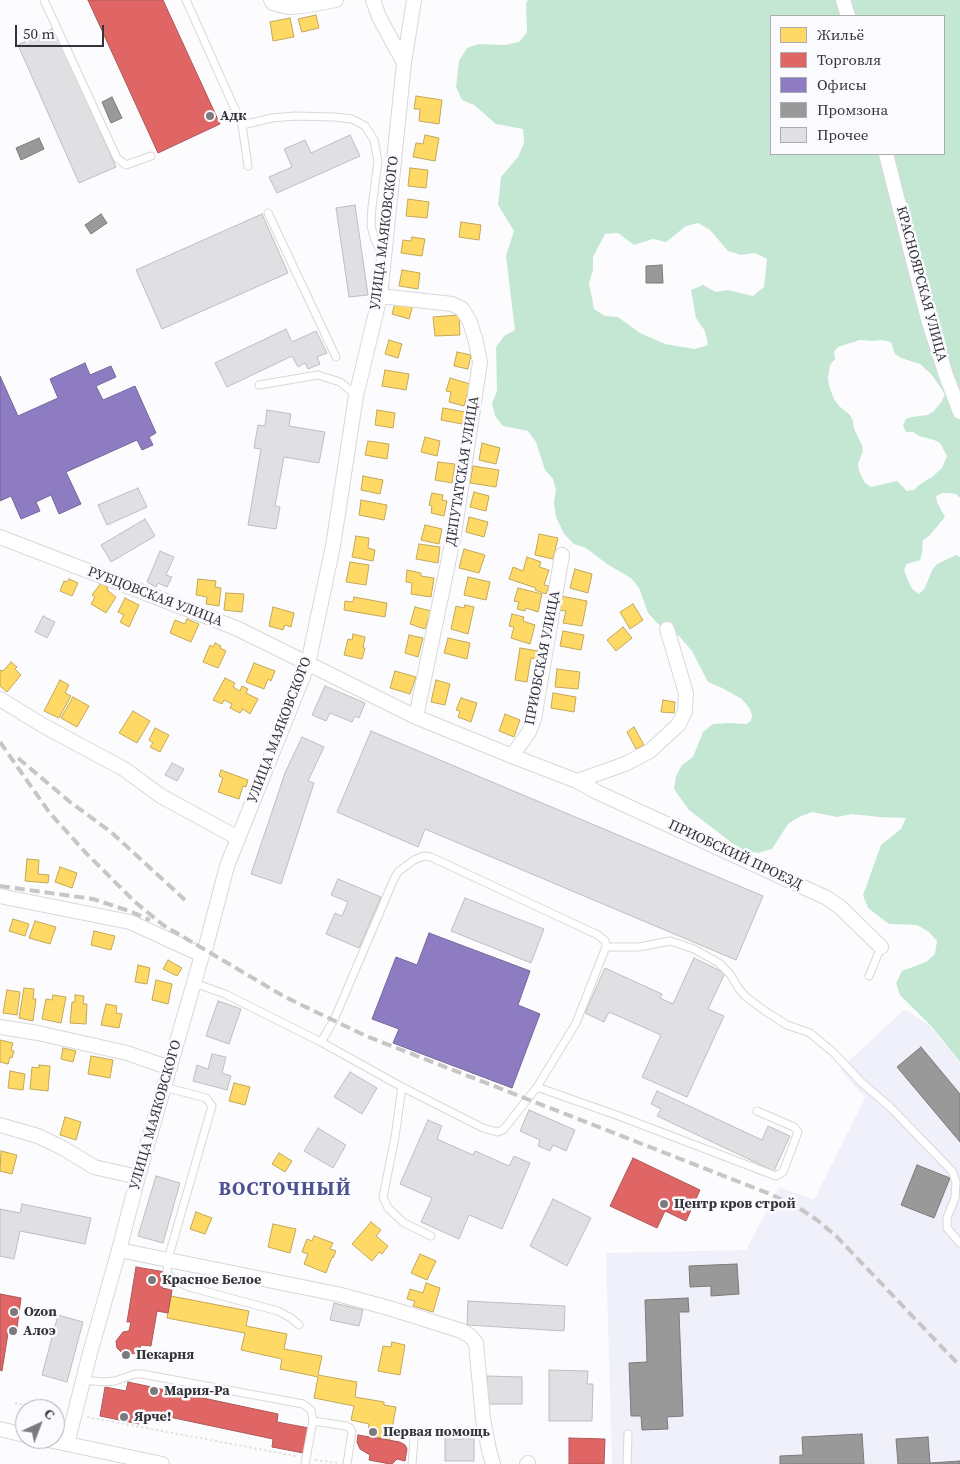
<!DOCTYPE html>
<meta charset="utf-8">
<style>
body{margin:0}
#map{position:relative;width:960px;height:1464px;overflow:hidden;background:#fcfcfe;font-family:"Source Serif 4",serif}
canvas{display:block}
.legend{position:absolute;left:770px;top:15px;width:175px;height:140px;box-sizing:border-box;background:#fbfbff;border:1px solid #acacb0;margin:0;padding:6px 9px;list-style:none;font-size:15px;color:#353539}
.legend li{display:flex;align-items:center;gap:10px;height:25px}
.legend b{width:25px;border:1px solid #acacb0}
.north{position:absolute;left:15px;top:1399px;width:50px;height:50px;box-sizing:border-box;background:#fbfbff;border:1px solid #acacb0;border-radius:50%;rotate:43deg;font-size:14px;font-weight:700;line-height:20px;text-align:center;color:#353539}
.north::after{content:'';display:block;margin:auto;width:18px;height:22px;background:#7b7b7e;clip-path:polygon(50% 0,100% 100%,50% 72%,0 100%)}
.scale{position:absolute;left:15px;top:25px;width:89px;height:22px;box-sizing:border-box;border:2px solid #353539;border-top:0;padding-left:6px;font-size:15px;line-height:18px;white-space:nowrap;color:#353539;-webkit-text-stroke:4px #fbfbff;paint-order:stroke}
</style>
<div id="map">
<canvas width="960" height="1464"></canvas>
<ul class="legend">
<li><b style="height:14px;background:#ffd966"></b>Жильё</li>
<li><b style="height:14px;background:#e06666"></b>Торговля</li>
<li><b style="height:14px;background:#8e7cc3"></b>Офисы</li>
<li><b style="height:14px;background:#999"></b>Промзона</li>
<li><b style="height:14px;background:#e0e0e3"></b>Прочее</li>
</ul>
<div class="north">С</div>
<div class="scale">50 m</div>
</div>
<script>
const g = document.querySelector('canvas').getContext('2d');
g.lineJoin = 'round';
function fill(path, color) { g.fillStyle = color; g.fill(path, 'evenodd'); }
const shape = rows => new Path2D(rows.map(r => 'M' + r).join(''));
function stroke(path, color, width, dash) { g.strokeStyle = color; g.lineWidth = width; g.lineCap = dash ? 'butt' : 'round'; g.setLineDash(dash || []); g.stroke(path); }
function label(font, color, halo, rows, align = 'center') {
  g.font = font + ' "Source Serif 4",serif'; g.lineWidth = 5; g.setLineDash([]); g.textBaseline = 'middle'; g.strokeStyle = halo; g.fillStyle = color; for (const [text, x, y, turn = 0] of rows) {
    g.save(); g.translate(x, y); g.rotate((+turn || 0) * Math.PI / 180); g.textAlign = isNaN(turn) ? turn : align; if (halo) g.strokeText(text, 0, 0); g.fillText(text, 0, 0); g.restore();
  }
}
const built = shape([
 [905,1009,929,1025,960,1063,960,1464,612,1464,606,1253,746,1250,779,1187,814,1200,865,1098,840,1069]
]);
const forest = shape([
 [528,0,960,0,960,498,956,494,949,493,942,493,936,496,937,502,945,517,929,536,923,540,922,553,920,560,907,564,904,570,909,583,913,590,919,594,925,588,932,570,937,564,956,555,960,557,960,1062,932,1027,900,995,896,983,902,971,926,962,935,954,937,941,929,932,917,925,889,924,868,908,863,895,881,845,901,829,906,818,879,817,852,814,837,817,812,812,799,817,788,824,772,849,758,853,744,850,732,843,689,810,674,789,676,776,682,765,693,757,703,732,713,724,728,723,747,724,751,720,752,716,750,709,742,699,722,688,708,682,692,651,679,636,667,630,657,623,648,613,639,588,631,578,607,564,586,548,574,544,564,534,556,517,554,502,556,490,553,479,545,470,536,442,528,431,503,426,495,416,492,403,497,391,496,347,504,336,515,330,506,256,514,231,498,205,501,177,518,157,524,143,523,129,496,124,474,105,462,100,456,87,459,61,467,48,479,44,505,45,519,42,527,32,526,3],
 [771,16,944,16,944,154,771,154],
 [698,223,710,230,728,251,741,255,755,253,767,259,764,287,753,296,728,290,716,292,703,285,691,290,696,318,705,331,708,345,695,349,665,344,640,333,618,317,605,316,594,309,589,283,593,270,593,257,605,234,618,233,634,245,653,239,666,242,686,226],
 [860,340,873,341,881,340,891,342,895,354,901,358,920,364,931,374,945,394,942,401,933,412,927,415,912,417,906,419,903,425,906,432,913,432,919,436,934,440,940,443,947,456,942,468,932,477,919,485,914,490,907,491,897,481,871,487,865,483,859,471,858,464,863,451,862,445,854,429,853,421,850,415,839,406,834,399,829,386,828,378,830,365,835,359,834,352,838,347]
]);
const homes = shape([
 [316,15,319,28,302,32,298,19,316,15],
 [290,18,294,37,273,41,270,22,290,18],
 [416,96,442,100,439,124,419,121,420,109,414,109,416,96],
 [425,135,439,138,435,161,413,157,416,143,423,144,425,135],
 [410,168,428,170,426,188,408,186,410,168],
 [408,199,429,202,427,218,406,216,408,199],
 [461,222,481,225,479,240,459,237,461,222],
 [412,237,425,239,422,256,401,253,403,240,411,241,412,237],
 [402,270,420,273,418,289,399,286,402,270],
 [396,300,413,305,409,319,392,314,396,300],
 [459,315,460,335,435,336,433,317,459,315],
 [389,340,402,344,398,358,385,354,389,340],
 [457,352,471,355,468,369,454,366,457,352],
 [385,370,409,374,406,390,382,386,385,370],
 [450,378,470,384,464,406,449,402,451,392,446,391,450,378],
 [443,408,465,412,462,424,441,420,443,408],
 [377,410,395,413,393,428,375,425,377,410],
 [425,437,440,441,437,456,421,452,425,437],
 [368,441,389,444,387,459,365,455,368,441],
 [482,443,500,448,496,464,479,460,482,443],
 [438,462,455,464,452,483,435,480,438,462],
 [473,466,499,470,496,487,470,483,473,466],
 [363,476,383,480,380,494,361,490,363,476],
 [474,492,489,496,486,511,470,507,474,492],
 [432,493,443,495,442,500,447,501,444,516,431,513,432,506,429,505,432,493],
 [361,500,387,505,384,520,359,515,361,500],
 [469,517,488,522,484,537,466,532,469,517],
 [425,525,442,529,439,544,421,540,425,525],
 [539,534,558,538,553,559,535,555,539,534],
 [356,536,369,538,368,548,375,550,373,561,352,557,356,536],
 [419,544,440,547,438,563,416,559,419,544],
 [464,549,485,555,479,573,459,568,464,549],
 [527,557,541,562,539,567,549,570,544,585,549,586,546,594,535,590,536,588,509,579,513,567,523,571,527,557],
 [350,562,369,565,366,585,346,582,350,562],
 [575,569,592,574,588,593,570,588,575,569],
 [407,570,421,573,421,576,434,578,431,597,411,594,412,583,406,582,407,570],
 [468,577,490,582,486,600,464,595,468,577],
 [69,579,78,583,72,596,60,591,64,581,67,582,69,579],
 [198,579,216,581,215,587,221,588,219,606,206,604,207,597,196,595,198,579],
 [101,583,108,588,107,590,116,597,106,613,91,604,95,597,92,595,101,583],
 [518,588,542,594,538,612,526,608,525,611,517,609,519,602,514,601,518,588],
 [226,593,244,594,242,612,224,610,226,593],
 [561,596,587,601,582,626,563,623,566,611,558,610,561,596],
 [354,597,387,603,385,617,344,610,345,601,353,602,354,597],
 [125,598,139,605,129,627,120,622,124,615,118,612,125,598],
 [633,604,643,620,630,629,620,612,633,604],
 [465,605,474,607,468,634,451,629,456,606,464,608,465,605],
 [273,607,294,613,291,627,285,625,283,630,269,626,273,607],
 [415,607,431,611,425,629,410,624,415,607],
 [512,614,524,617,523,621,535,625,530,644,511,638,514,627,509,626,512,614],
 [187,619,199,624,191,642,170,633,175,620,185,624,187,619],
 [623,627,632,638,616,651,607,640,623,627],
 [563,631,584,635,581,650,560,646,563,631],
 [353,634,365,637,363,648,365,648,362,659,344,655,348,639,352,640,353,634],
 [409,635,423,638,418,657,405,653,409,635],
 [448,638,470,643,467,659,444,653,448,638],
 [215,643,221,646,220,648,226,651,218,668,203,662,210,645,213,647,215,643],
 [520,648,538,651,537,659,531,658,527,682,515,680,520,648],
 [11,662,17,667,15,669,21,675,7,692,0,686,0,670,3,671,11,662],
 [254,663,275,671,271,681,268,679,264,689,246,682,254,663],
 [557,669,580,672,578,689,555,687,557,669],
 [395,671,416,677,410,694,390,688,395,671],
 [225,678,235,683,233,687,240,691,242,686,248,689,246,693,258,699,250,714,243,709,240,713,230,708,232,704,224,700,222,704,213,700,225,678],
 [60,680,69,685,65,693,71,696,59,718,44,711,60,680],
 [436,680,450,684,445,705,431,702,436,680],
 [553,693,576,697,574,712,551,708,553,693],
 [73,697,89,706,77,727,61,718,73,697],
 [461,698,477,703,471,722,458,717,460,711,456,710,461,698],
 [663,700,675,702,674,713,661,712,663,700],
 [133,711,150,721,137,743,119,733,133,711],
 [505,714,520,720,514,737,499,731,505,714],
 [634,727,644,745,636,749,627,732,634,727],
 [155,728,169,735,160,752,150,747,153,743,149,740,155,728],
 [221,770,248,780,246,787,243,786,239,799,218,792,223,778,219,776,221,770],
 [27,859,39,860,38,874,49,875,48,883,25,881,27,859],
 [60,867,77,873,72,888,55,882,60,867],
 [13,919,29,924,25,936,9,931,13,919],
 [35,921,56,927,50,944,29,938,35,921],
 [94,931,115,936,111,950,91,945,94,931],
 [168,960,182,968,177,976,163,969,168,960],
 [138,965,150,968,147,984,135,982,138,965],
 [156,980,172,984,168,1004,152,1000,156,980],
 [24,988,34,989,33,999,36,999,33,1021,19,1018,24,988],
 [7,990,20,992,17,1015,3,1013,7,990],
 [53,995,66,997,61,1023,42,1019,46,999,52,1000,53,995],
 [75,995,84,996,83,1004,87,1004,86,1024,70,1023,72,1002,75,1002,75,995],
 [106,1004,117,1006,116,1013,122,1014,119,1028,101,1025,106,1004],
 [0,1040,13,1043,11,1050,14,1051,12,1058,10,1057,8,1064,0,1062,0,1040],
 [63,1048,76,1051,73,1062,61,1059,63,1048],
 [91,1056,113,1060,110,1078,88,1074,91,1056],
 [39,1065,50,1066,48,1091,30,1089,32,1067,39,1068,39,1065],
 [10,1071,25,1074,23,1090,8,1088,10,1071],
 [234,1083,250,1087,245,1105,229,1101,234,1083],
 [65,1117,81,1122,76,1140,60,1135,65,1117],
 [1,1151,17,1155,12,1174,0,1171,1,1151],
 [279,1153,292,1161,285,1172,272,1164,279,1153],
 [196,1212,212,1218,205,1234,190,1229,196,1212],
 [371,1222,381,1230,376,1236,388,1246,382,1254,379,1252,372,1261,352,1244,371,1222],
 [273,1224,296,1229,290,1253,268,1247,273,1224],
 [314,1236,333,1243,330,1249,336,1251,333,1258,332,1257,326,1273,304,1264,308,1254,302,1252,307,1239,312,1241,314,1236],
 [420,1254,436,1261,427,1280,411,1273,420,1254],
 [426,1283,440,1288,433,1312,413,1306,415,1301,407,1299,410,1289,423,1293,426,1283],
 [171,1296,249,1311,246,1326,287,1334,284,1349,322,1356,318,1375,357,1382,355,1397,384,1402,384,1405,396,1407,390,1440,368,1435,369,1424,351,1420,354,1406,314,1398,318,1377,280,1369,282,1359,241,1350,245,1333,167,1318,171,1296],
 [392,1342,405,1345,400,1375,378,1371,383,1346,391,1347,392,1342]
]);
const shops = shape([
 [88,0,163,0,220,124,158,153,88,0],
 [633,1158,700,1190,686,1221,665,1211,657,1228,610,1206,633,1158],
 [136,1267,165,1272,162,1288,172,1290,168,1313,157,1311,151,1346,141,1345,140,1349,136,1353,127,1355,123,1354,117,1348,116,1341,123,1332,129,1331,131,1322,127,1322,136,1267],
 [0,1294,21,1298,17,1328,9,1327,2,1371,0,1370,0,1294],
 [128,1382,278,1414,277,1422,309,1428,303,1453,272,1447,273,1439,141,1411,139,1424,100,1416,105,1387,126,1391,128,1382],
 [358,1435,400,1442,405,1445,407,1449,405,1461,397,1459,392,1464,390,1464,369,1460,370,1455,360,1449,357,1442,358,1435],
 [569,1438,605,1439,604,1464,569,1464,569,1438]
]);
const offices = shape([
 [85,363,90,375,111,366,116,377,96,386,103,400,135,386,156,433,149,437,153,445,142,450,137,440,66,472,81,504,59,514,51,495,36,502,40,511,21,519,11,496,0,501,0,376,18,416,58,398,50,379,85,363],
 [429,933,530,971,518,1005,540,1014,512,1088,393,1043,399,1029,372,1019,396,957,417,965,429,933]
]);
const industry = shape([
 [112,97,122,118,111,123,102,102,112,97],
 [39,138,44,149,21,160,16,148,39,138],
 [101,214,107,223,91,234,85,225,101,214],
 [662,265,663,283,646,283,646,266,662,265],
 [921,1047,960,1094,960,1142,897,1067,921,1047],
 [917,1165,950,1178,934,1218,901,1205,917,1165],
 [737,1264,739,1294,711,1296,711,1286,690,1287,689,1266,737,1264],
 [688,1298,689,1312,679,1312,683,1416,667,1417,668,1429,642,1430,641,1416,631,1416,629,1363,647,1362,645,1300,688,1298],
 [862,1434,864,1464,780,1464,780,1456,803,1455,802,1437,862,1434],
 [928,1437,930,1463,960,1461,960,1464,898,1464,896,1439,928,1437]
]);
const building = shape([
 [54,28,116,167,79,183,18,45,54,28],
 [350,135,360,156,277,193,269,177,292,167,284,149,305,140,311,153,350,135],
 [355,205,368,295,349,297,336,208,355,205],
 [262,214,288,273,162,329,136,270,262,214],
 [286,329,292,342,316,331,327,353,317,357,320,364,308,369,305,363,298,367,292,356,227,387,215,363,286,329],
 [267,410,291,414,289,426,325,432,319,463,284,457,275,506,280,507,276,529,248,525,261,449,254,448,258,425,265,426,267,410],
 [138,488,147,507,107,525,98,505,138,488],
 [145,519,155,536,111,562,101,545,145,519],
 [160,551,174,557,166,575,172,577,167,587,158,583,156,587,147,582,160,551],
 [43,616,55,622,47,638,35,632,43,616],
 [325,686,365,703,359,718,355,716,352,722,330,713,326,721,312,715,325,686],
 [371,731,763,896,736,960,425,829,418,847,337,812,371,731],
 [302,737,324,747,308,781,314,783,281,884,251,874,285,773,302,737],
 [172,763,184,769,177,781,165,775,172,763],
 [338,879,381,897,359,948,326,934,335,913,342,916,348,902,331,895,338,879],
 [465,898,544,929,531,963,451,931,465,898],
 [694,958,725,973,708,1009,724,1016,687,1097,642,1077,661,1035,609,1012,604,1022,585,1013,605,968,662,994,660,998,673,1004,694,958],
 [218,1001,241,1009,229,1044,206,1036,218,1001],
 [212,1054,226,1057,222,1073,231,1076,227,1090,193,1081,197,1065,208,1069,212,1054],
 [350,1072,377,1088,362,1114,334,1097,350,1072],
 [657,1091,762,1140,768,1126,790,1136,774,1171,657,1116,661,1109,651,1104,657,1091],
 [529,1110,575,1130,566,1151,553,1145,550,1151,538,1146,540,1140,520,1131,529,1110],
 [428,1120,442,1126,437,1139,473,1155,475,1151,509,1166,514,1156,530,1163,502,1229,469,1215,459,1239,421,1222,432,1198,400,1184,428,1120],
 [318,1128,346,1145,333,1168,304,1151,318,1128],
 [156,1176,180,1183,163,1243,138,1236,156,1176],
 [553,1199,591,1218,567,1266,530,1246,553,1199],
 [22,1204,91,1218,85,1244,20,1231,14,1259,0,1256,0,1209,20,1213,22,1204],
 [468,1301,565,1306,564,1331,467,1325,468,1301],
 [334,1303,363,1310,359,1326,330,1320,334,1303],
 [58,1315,83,1322,67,1382,42,1375,58,1315],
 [549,1370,588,1371,587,1384,593,1384,592,1421,549,1421,549,1370],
 [487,1376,522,1377,522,1404,487,1404,487,1376],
 [450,1435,454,1435,454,1439,463,1439,463,1435,468,1435,469,1439,474,1438,474,1461,445,1461,445,1438,450,1438,450,1435]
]);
const path = shape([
 [15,1403,47,1409],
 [55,1411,62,1412],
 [87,1417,296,1456],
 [315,1460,338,1463]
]);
const service = shape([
 [44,0,117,158,126,165,151,156],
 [186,0,242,125,248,166],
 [242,125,272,118,295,116,334,117,352,119,365,126,374,140,378,161,372,207,371,226,375,240,382,254],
 [268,213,336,357],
 [259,385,318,375,340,382,356,395],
 [606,947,639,947,670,941,694,949,719,963,730,974,739,989,746,997,765,1011,787,1025,810,1033,834,1053,861,1082,891,1108,952,1171,956,1182,955,1198,947,1218,947,1228,960,1243],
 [869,976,881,947],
 [194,983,225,994,321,1042,334,1020,394,879,398,872,414,860,424,856,431,857,598,935,605,941,606,947,604,952,576,1023,537,1087,619,1116,776,1176,783,1172,798,1132,794,1127,757,1111],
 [321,1042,402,1087,483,1128,497,1132,503,1130,507,1125,537,1087],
 [164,1087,206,1098,212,1106,168,1259,167,1273,176,1281,189,1287,278,1311,291,1318,299,1325],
 [402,1087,395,1137,383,1197,388,1208,404,1223,431,1236],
 [83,1380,103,1382,115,1381,135,1374,142,1374,303,1404,311,1410,313,1421,305,1464],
 [313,1421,346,1426,350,1428,352,1432,347,1464],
 [412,1464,414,1439],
 [627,1464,628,1434]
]);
const minor = shape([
 [271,0,273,3,288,7,303,6,336,0],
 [373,0,379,17,404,63],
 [843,0,848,16],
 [886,154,928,319,946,375,960,412],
 [380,296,452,304,462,309,470,322,476,342,480,362,454,534,416,717],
 [0,537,236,628,416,717,512,756,577,781,597,792,827,898,840,907,881,947],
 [0,699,44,726,124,769,161,796,238,838],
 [512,756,529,732,534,719,562,555],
 [577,781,625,764,650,751,679,724,685,711,686,693,667,629],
 [0,896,130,922,202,955],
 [0,1027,38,1033,127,1053,170,1068],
 [0,1125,38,1136,63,1148,94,1167,138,1177],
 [119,1250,337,1294,389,1308,462,1331,470,1336,476,1343,483,1419,489,1450,493,1464],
 [0,1429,25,1435],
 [44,1439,162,1464],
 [67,1444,90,1353,119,1250,138,1177,202,955,205,950,227,866,308,664,333,546,356,396,380,296,404,63,414,0],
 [527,1464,528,1463]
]);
const rail = shape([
 [0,742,49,812,86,853,135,902,163,925,285,997,366,1036,770,1194,799,1208,817,1220,836,1236,960,1366],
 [18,758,70,802,111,832,185,900],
 [0,886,93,899,132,912,150,920]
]);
const markers = [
 [210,116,5,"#7b7b7e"],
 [664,1204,5,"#7b7b7e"],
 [152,1280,5,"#7b7b7e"],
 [14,1312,5,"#7b7b7e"],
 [13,1331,5,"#7b7b7e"],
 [126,1355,5,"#7b7b7e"],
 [154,1391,5,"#7b7b7e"],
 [124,1417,5,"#7b7b7e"],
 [373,1432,5,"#7b7b7e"]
];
const poiNames = [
 ["Адк",220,116],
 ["Центр кров строй",674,1204],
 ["Красное Белое",162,1280],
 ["Ozon",24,1312],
 ["Алоэ",23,1331],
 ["Пекарня",136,1355],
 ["Мария-Ра",164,1391],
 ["Ярче!",134,1417],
 ["Первая помощь",383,1432]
];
const streetNames = [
 ["УЛИЦА МАЯКОВСКОГО",385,233,-83],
 ["КРАСНОЯРСКАЯ УЛИЦА",921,284,75],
 ["ДЕПУТАТСКАЯ УЛИЦА",463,471,-81],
 ["РУБЦОВСКАЯ УЛИЦА",155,597,21],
 ["ПРИОБСКАЯ УЛИЦА",543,658,-79],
 ["УЛИЦА МАЯКОВСКОГО",280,730,-69],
 ["ПРИОБСКИЙ ПРОЕЗД",735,855,25],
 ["УЛИЦА МАЯКОВСКОГО",156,1115,-74]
];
const districtNames = [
 ["ВОСТОЧНЫЙ",285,1190]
];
fill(built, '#f0f0fa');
fill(forest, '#c4e7d3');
fill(homes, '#ffd966');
stroke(homes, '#c2a858', 1);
fill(shops, '#e06666');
stroke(shops, '#ad5758', 1);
fill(offices, '#8e7cc3');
stroke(offices, '#73679a', 1);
fill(industry, '#999');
stroke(industry, '#7b7b7c', 1);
fill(building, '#e0e0e3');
stroke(building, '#bebec1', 1);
stroke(service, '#d8d8db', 9);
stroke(minor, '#d8d8db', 16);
stroke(path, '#e2e2e3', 2, [2.5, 2.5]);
stroke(service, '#fff', 7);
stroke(minor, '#fff', 14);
stroke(rail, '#c6c6c6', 4, [10, 5]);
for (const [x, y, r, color] of markers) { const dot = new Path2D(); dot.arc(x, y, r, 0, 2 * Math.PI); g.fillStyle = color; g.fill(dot); stroke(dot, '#fbfbff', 2); }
label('bold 14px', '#353539', '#fbfbff', poiNames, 'left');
label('14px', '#353539', '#fbfbff', streetNames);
g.letterSpacing = '1px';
label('bold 19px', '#4c508e', '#fbfbff', districtNames);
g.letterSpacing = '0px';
</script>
